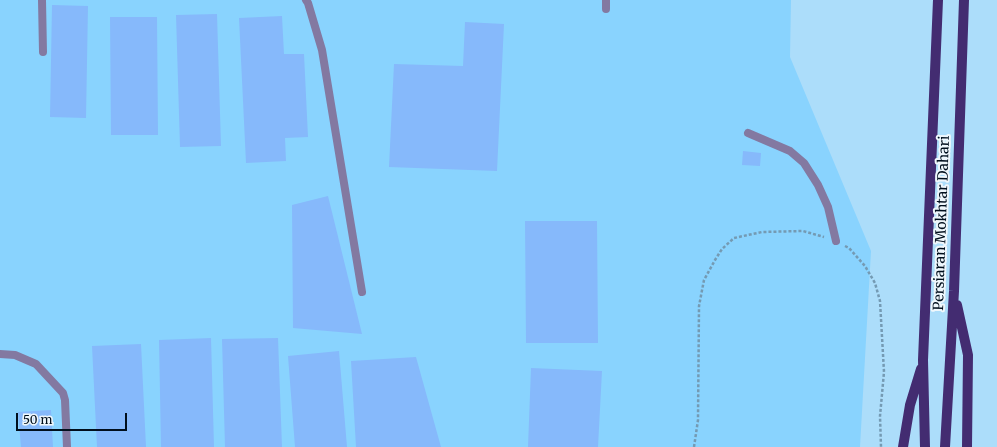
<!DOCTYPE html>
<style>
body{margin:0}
#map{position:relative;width:997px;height:447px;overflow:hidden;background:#acddfa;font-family:Merriweather,serif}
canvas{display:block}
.scale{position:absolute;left:16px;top:413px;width:111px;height:18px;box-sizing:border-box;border:2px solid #000f1d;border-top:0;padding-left:5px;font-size:12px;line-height:14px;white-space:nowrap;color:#000f1d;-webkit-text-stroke:3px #eff7fc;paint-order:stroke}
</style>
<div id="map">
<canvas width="997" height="447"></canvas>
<div class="scale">50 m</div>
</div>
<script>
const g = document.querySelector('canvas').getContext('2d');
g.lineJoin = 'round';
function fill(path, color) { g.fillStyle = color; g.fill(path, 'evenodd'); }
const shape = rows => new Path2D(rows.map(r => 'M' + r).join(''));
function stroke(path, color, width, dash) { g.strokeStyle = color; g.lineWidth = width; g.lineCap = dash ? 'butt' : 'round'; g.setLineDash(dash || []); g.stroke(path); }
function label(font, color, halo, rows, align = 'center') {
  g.font = font + ' Merriweather,serif'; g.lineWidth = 4; g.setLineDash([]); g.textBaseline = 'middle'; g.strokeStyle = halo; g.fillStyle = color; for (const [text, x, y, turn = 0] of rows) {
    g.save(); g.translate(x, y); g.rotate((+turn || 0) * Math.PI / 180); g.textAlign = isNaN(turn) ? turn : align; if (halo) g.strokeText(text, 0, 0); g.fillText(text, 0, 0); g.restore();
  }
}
const built = shape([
 [0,0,791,0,790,57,871,251,860,447,0,447]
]);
const building = shape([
 [52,5,88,6,86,118,50,117],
 [217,14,221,146,180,147,176,15],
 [282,16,284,54,304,54,308,137,285,138,286,161,246,163,239,18],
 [110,17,157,17,158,135,111,135],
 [465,22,504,24,497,171,389,167,394,64,463,66],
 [743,151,761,153,760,166,742,165],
 [328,196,362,334,293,328,292,205],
 [525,221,597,221,598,343,526,343],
 [211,338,214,447,161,447,159,340],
 [278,338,282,447,225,447,222,339],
 [141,344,146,447,97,447,92,346],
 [339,351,347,447,295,447,288,356],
 [416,357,441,447,356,447,351,361],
 [531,368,602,371,598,447,528,447],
 [51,410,53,447,21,447,18,412]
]);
const path = shape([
 [845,246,849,248,865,266,875,283,880,301,884,372,880,416,881,447],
 [694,447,698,420,699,306,704,280,715,260,722,249,734,238,762,232,803,231,824,237]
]);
const service = shape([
 [42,0,43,52],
 [306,0,308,3,322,50,362,292],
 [606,0,606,9],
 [748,133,790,151,804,163,818,185,828,207,836,241],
 [0,354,15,355,36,364,63,393,65,400,67,447]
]);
const primary = shape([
 [957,305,968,355,967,447],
 [903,447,910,405,921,369],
 [925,447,923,360,938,0],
 [945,447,954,291,964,0]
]);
const streetNames = [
 ["Persiaran Mokhtar Dahari",942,223,-88]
];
fill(built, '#89d3fe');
fill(building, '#86b9fb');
stroke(path, '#749ab3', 2.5, [3, 2]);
stroke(service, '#8379a1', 8);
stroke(primary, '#432c71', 10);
label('14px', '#000f1d', '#eff7fc', streetNames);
</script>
